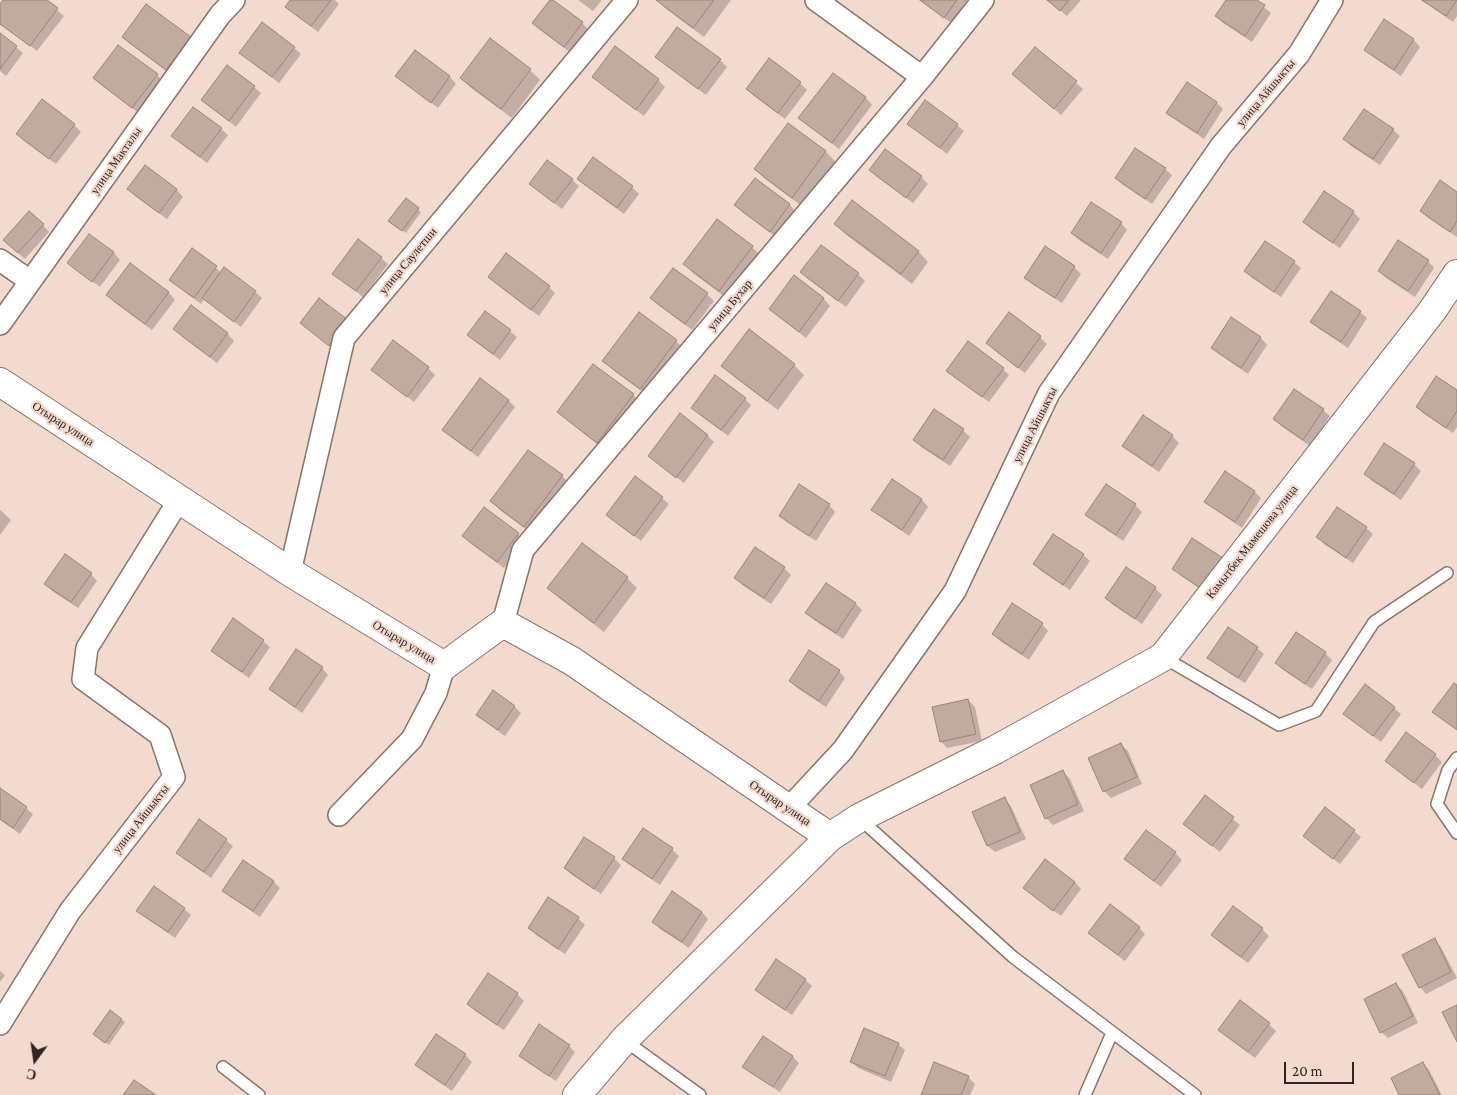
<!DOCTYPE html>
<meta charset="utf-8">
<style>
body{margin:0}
#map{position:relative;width:1457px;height:1095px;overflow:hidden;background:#f3dace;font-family:"Crimson Pro",serif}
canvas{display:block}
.north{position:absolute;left:10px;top:1035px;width:50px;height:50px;-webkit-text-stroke:4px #f3dace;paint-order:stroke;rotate:194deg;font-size:14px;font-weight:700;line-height:20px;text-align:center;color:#2e2520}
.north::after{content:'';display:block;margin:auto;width:18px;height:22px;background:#2e2520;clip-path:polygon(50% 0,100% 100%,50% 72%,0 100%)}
.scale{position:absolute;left:1284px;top:1062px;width:70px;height:22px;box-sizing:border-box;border:2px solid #2e2520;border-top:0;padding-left:6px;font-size:15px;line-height:18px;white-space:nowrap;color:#2e2520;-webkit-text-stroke:4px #f3dace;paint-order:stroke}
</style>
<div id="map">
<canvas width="1457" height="1095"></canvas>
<div class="north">С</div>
<div class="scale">20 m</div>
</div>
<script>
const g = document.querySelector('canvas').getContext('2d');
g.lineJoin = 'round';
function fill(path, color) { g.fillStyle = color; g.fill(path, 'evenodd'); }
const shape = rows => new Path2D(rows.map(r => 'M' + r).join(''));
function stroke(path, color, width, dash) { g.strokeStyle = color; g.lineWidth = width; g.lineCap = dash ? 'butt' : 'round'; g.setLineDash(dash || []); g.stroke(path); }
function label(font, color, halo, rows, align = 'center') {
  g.font = font + ' "Crimson Pro",serif'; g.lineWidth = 4.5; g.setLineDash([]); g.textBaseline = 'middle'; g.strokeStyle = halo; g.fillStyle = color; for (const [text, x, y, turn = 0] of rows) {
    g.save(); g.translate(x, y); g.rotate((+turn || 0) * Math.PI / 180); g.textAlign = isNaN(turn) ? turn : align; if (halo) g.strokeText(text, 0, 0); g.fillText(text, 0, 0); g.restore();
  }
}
const shadow = shape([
 [4,0,45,0,64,16,37,51,0,24,0,6],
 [292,0,335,0,339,4,318,32,293,13,287,7],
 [578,0,602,0,593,11],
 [657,0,731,0,704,37,666,9],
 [919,0,968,0,951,23],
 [1048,0,1081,0,1067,16],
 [1227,0,1255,0,1271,13,1252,42,1223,23,1216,16],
 [1421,0,1457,0,1457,16,1453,22],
 [1384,21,1414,40,1420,47,1401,76,1372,56,1365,50],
 [534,23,582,23,588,29,571,53,540,30],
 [678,28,720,60,727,67,706,95,663,63,656,57],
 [0,34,23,53,6,76,0,71],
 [123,37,190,38,197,44,173,76,130,44],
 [118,46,157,75,164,82,140,114,101,85,94,78],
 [294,48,301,54,279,83,247,59,240,53],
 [615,48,658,80,665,87,644,116,600,83,593,76],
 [1035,48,1083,89,1061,115,1014,74],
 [415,52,450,77,456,84,438,108,403,82,397,76],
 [769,60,800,83,807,90,785,119,754,96,747,89],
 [227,66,254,87,261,93,236,127,209,106,202,100],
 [530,70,540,80,512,118,471,88,461,78],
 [833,74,866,98,872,105,839,149,807,125,800,118],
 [1187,84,1217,103,1223,109,1204,139,1175,119,1168,113],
 [43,101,74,125,81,132,56,164,24,141,18,134],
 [789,125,826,152,836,162,803,207,765,179,755,169],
 [957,125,964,131,947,154,916,130],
 [221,129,228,135,207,163,180,142,173,136],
 [1393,130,1400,136,1380,165,1351,146,1344,139],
 [886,150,921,177,928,184,913,203,877,177,871,170],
 [594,159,632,187,639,194,624,214,585,185,579,178],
 [145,167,177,190,183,197,167,219,135,196,128,189],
 [1165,169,1172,175,1152,204,1123,185,1116,178],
 [755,179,790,205,796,212,777,238,742,212,736,205],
 [572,180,579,186,562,209,530,184],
 [1457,193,1457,237,1428,218,1421,211],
 [406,200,421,212,406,233,393,224],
 [1353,212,1360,219,1340,248,1311,229,1305,222],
 [1121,223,1127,230,1108,259,1079,240,1072,233],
 [835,224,918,251,928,262,912,284,845,234],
 [43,225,49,232,25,259,11,247],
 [89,235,114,253,120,260,100,287,76,269],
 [821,246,858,274,865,281,846,307,808,279,801,272],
 [752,247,762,257,729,300,694,274,684,264],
 [1045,248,1074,267,1081,274,1062,303,1032,284,1026,277],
 [193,250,222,273,225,269,255,292,262,298,241,327,204,299,201,304,177,286,171,280],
 [381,258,388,264,363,297,341,280],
 [1428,261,1434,268,1415,297,1386,278,1379,271],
 [1294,262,1301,268,1281,297,1252,278,1246,271],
 [130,264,169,293,175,300,152,330,114,302,108,295],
 [674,270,707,294,714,301,692,330,658,305,652,298],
 [489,277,549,287,555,293,539,316,496,284],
 [794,277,824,299,830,306,806,338,777,315,770,309],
 [191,307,228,334,234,341,217,363,181,336,175,329],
 [486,312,517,337,500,360,476,342,469,335],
 [1360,312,1367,318,1348,348,1318,328,1312,322],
 [1009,314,1040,337,1047,344,1025,373,994,350,988,343],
 [1232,319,1261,338,1267,345,1248,374,1219,354,1212,348],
 [676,341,686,351,651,398,614,371,604,361],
 [794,365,804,375,778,410,733,376,723,366],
 [428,368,435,375,414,402,380,376,373,370],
 [1003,369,1009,375,989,402,954,377],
 [481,380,509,401,515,407,478,457,450,436,444,430],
 [1457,391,1457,427,1453,433,1424,414,1417,407],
 [633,395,643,405,608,452,569,422,558,412],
 [745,399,751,405,728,436,699,414,693,408],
 [1323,410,1330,416,1310,446,1281,426,1275,419],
 [934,411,963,430,970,437,950,466,921,447,915,440],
 [680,415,708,436,714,442,684,483,649,456],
 [1172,436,1179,443,1159,472,1130,452,1123,446],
 [529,451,562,476,572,486,535,536,501,511,491,501],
 [1414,464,1421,471,1401,500,1372,481,1365,474],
 [1225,473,1255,492,1261,498,1242,528,1213,508,1206,501],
 [893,481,922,500,928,507,909,536,880,516,873,510],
 [1106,486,1135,505,1142,512,1123,541,1094,521,1087,515],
 [662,498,669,504,641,541,614,521,607,515],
 [829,505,835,512,816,541,787,522,780,515],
 [484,509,518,534,525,541,504,568,470,543,464,536],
 [0,510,11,520,0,535],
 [1366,528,1373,534,1353,563,1324,544,1318,537],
 [582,544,627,578,637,588,604,632,559,598,549,588],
 [1083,555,1090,561,1070,590,1041,571,1035,564],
 [1222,559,1209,595,1180,575,1173,569],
 [784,568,791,575,771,604,742,585,736,578],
 [1126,569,1155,588,1162,595,1142,624,1113,605,1106,598],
 [91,574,97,581,78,608,52,591,46,584],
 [856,604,862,610,843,639,814,620,807,613],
 [1042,624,1048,631,1029,660,1000,641,993,634],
 [1296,634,1325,653,1332,660,1312,689,1283,670,1276,663],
 [263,641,270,647,249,678,219,657,212,651],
 [1257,648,1264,654,1245,683,1216,664,1209,657],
 [322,668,328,675,302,713,277,695,270,689],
 [839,671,845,678,826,707,797,688,790,681],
 [493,692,515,707,521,713,505,736,484,721,477,715],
 [968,700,975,707,982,741,947,748,941,741],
 [1394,708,1401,714,1381,742,1352,720],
 [1407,734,1435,755,1442,762,1422,789,1393,767,1386,760],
 [1121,745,1128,751,1142,784,1111,798,1104,791,1090,759],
 [1063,772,1070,779,1084,811,1053,825,1046,818],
 [0,789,26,808,33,814,20,834,0,820],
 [1205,797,1240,825,1220,852,1191,830,1184,824],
 [1005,799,1011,806,1026,839,995,852,988,846,973,813],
 [643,830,672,849,679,856,660,885,631,865,624,859],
 [1354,831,1361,837,1340,864,1311,843,1305,836],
 [226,840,233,846,211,878,184,859,178,852],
 [1175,853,1182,860,1161,887,1132,865,1126,859],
 [614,858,621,865,601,894,572,875,565,868],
 [273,881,280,888,260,917,231,897,224,890],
 [1075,882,1081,889,1061,916,1032,895,1025,888],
 [184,909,191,915,175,938,145,917,138,911],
 [702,912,708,919,689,948,660,929,653,922],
 [578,918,585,925,565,954,536,935,530,928],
 [1139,928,1145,934,1125,961,1096,939,1089,933],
 [1262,929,1269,936,1248,963,1219,942,1213,935],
 [1434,940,1441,947,1457,978,1426,994,1420,987],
 [0,971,5,975,0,982],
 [488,975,517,994,524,1001,504,1030,475,1011,469,1004],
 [805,980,812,986,792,1015,763,996,757,989],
 [1396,984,1403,991,1418,1023,1388,1038,1381,1032],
 [110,1012,125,1022,109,1045,98,1037],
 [1269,1024,1276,1031,1255,1058,1226,1036,1220,1029],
 [763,1037,793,1057,799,1063,780,1092,751,1073,744,1067],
 [898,1044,905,1050,891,1082,858,1068,852,1062],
 [569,1046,575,1052,556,1081,527,1062,520,1055],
 [465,1055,472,1062,452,1091,423,1071,417,1065],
 [1423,1063,1429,1070,1442,1095,1400,1095],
 [968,1077,975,1084,970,1095,922,1095]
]);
const building = shape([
 [3,0,47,0,58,8,30,46,0,24,0,4,3,0],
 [290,0,331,0,311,26,285,7,290,0],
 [550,0,553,0,583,22,564,47,532,23,550,0],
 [656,0,714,0,693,28,656,0],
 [920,0,957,0,944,18,920,0],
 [1047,0,1069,0,1060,11,1047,0],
 [1226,0,1257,0,1265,5,1245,36,1215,16,1226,0],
 [1422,0,1457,0,1446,16,1422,0],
 [146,4,191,37,166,70,122,37,146,4],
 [1384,19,1414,39,1394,70,1364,50,1384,19],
 [262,22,295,47,272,77,239,53,262,22],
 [677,27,721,59,698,89,655,57,677,27],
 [0,33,17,46,0,69,0,33],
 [490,38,531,69,501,109,460,78,490,38],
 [118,45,158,74,132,108,93,78,118,45],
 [615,46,659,79,636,110,592,77,615,46],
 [1035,47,1077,81,1054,109,1012,74,1035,47],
 [415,50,450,76,431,103,395,76,415,50],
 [769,58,801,82,778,113,746,89,769,58],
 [227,65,255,86,229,121,201,100,227,65],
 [833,73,866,97,832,143,798,118,833,73],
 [1187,82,1217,102,1197,133,1166,113,1187,82],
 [42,99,75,124,49,159,16,134,42,99],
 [925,100,958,124,940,148,907,124,925,100],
 [193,107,222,128,200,157,171,136,193,107],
 [1364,109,1394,129,1373,159,1343,139,1364,109],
 [788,123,826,151,792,198,754,169,788,123],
 [1135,148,1166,168,1145,199,1115,178,1135,148],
 [885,149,922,176,906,198,869,170,885,149],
 [593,157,633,186,617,208,577,179,593,157],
 [547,160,573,179,554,203,529,184,547,160],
 [145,165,177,189,159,213,127,189,145,165],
 [755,178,790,204,770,232,734,205,755,178],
 [1440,180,1457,192,1457,221,1450,232,1420,211,1440,180],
 [1324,191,1354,211,1333,243,1303,222,1324,191],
 [406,198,419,208,402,231,388,221,406,198],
 [852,200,919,251,901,274,834,224,852,200],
 [1091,202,1122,222,1101,253,1071,233,1091,202],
 [29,211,44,224,18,253,3,240,29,211],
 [717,219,753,246,719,291,683,264,717,219],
 [89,234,114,252,92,282,67,263,89,234],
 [358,239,382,257,356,291,332,274,358,239],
 [1398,240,1429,260,1408,291,1378,271,1398,240],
 [1265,241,1295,261,1274,292,1244,271,1265,241],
 [821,245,859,273,838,301,800,272,821,245],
 [1045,246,1075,266,1055,298,1024,278,1045,246],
 [192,248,217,266,194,298,169,280,192,248],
 [506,253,550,286,531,310,488,277,506,253],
 [130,263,169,292,145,324,106,295,130,263],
 [224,267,256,291,234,322,202,298,224,267],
 [673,268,708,293,685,324,650,298,673,268],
 [794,275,824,298,799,332,769,309,794,275],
 [1331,291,1361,311,1341,342,1310,322,1331,291],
 [319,298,348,320,329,346,300,323,319,298],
 [191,305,228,333,210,357,173,329,191,305],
 [485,311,511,330,493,354,467,335,485,311],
 [639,312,677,340,640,389,602,361,639,312],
 [1009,312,1041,336,1018,368,986,343,1009,312],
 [1231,317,1261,337,1241,368,1211,348,1231,317],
 [749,329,795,364,767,401,721,366,749,329],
 [393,340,429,367,407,397,371,370,393,340],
 [968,341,1004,368,982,397,946,371,968,341],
 [593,364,634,394,597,443,557,412,593,364],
 [715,375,746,398,721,430,691,408,715,375],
 [1436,376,1457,390,1457,411,1446,428,1416,407,1436,376],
 [480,378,509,400,471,451,442,430,480,378],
 [1294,389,1324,409,1303,440,1273,419,1294,389],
 [934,409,964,429,943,460,913,440,934,409],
 [680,413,708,435,676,478,648,456,680,413],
 [1143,415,1173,435,1152,466,1122,446,1143,415],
 [1384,443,1415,463,1394,494,1364,474,1384,443],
 [528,450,563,475,524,527,490,501,528,450],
 [1225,471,1255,491,1235,522,1204,502,1225,471],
 [635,476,663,497,634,536,606,515,635,476],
 [892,479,922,499,902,530,871,510,892,479],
 [799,484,830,504,809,536,779,516,799,484],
 [1106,484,1136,504,1116,535,1085,515,1106,484],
 [484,507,519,533,497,562,462,536,484,507],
 [1337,507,1367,527,1346,558,1316,537,1337,507],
 [1053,534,1084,554,1063,585,1033,564,1053,534],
 [1192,538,1223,558,1202,589,1172,569,1192,538],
 [582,543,628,577,594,623,547,588,582,543],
 [755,547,785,567,764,598,734,578,755,547],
 [65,554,92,573,71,602,44,584,65,554],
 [1126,567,1156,587,1135,619,1105,598,1126,567],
 [826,583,856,603,836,633,805,613,826,583],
 [1012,603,1043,623,1022,654,992,634,1012,603],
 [233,618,264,640,242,672,211,651,233,618],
 [1228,627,1258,647,1238,678,1207,658,1228,627],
 [1296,632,1326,652,1305,684,1275,663,1296,632],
 [296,649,323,667,295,707,269,689,296,649],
 [809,650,840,670,819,701,789,681,809,650],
 [1454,683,1457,685,1457,730,1432,712,1454,683],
 [1365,684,1395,707,1373,736,1343,714,1365,684],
 [493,690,515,706,498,730,476,715,493,690],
 [968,699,976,734,940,742,932,707,968,699],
 [1406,732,1436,754,1414,783,1385,761,1406,732],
 [1121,743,1137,777,1103,792,1088,758,1121,743],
 [1063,770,1078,804,1045,819,1030,785,1063,770],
 [0,788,27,807,13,828,0,819,0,788],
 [1205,795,1234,817,1212,846,1183,824,1205,795],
 [1005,797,1020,832,987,846,972,812,1005,797],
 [1325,807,1355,830,1333,859,1303,836,1325,807],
 [199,819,227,839,204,872,176,853,199,819],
 [643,828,673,848,652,879,622,859,643,828],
 [1146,830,1176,852,1154,881,1124,859,1146,830],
 [584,837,615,857,594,889,564,868,584,837],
 [1045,859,1075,882,1053,911,1023,888,1045,859],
 [243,860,274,881,253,911,222,891,243,860],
 [154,886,185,908,168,932,136,911,154,886],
 [672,891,702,912,682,942,652,922,672,891],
 [548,897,579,917,558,949,528,928,548,897],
 [1110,904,1140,927,1118,955,1088,933,1110,904],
 [1233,906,1263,928,1241,957,1211,935,1233,906],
 [1435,938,1451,972,1419,988,1402,955,1435,938],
 [776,959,806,979,785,1010,755,990,776,959],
 [488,973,518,993,497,1025,467,1004,488,973],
 [1396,983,1413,1016,1380,1033,1364,999,1396,983],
 [1240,1000,1270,1023,1248,1052,1218,1030,1240,1000],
 [1457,1005,1457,1042,1442,1012,1457,1005],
 [110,1010,122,1019,105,1043,93,1034,110,1010],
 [539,1024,570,1045,549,1076,519,1056,539,1024],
 [864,1028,899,1043,885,1076,850,1062,864,1028],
 [436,1034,466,1054,445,1085,415,1065,436,1034],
 [763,1036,793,1056,773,1087,742,1067,763,1036],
 [934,1062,969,1076,961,1095,921,1095,934,1062],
 [1423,1062,1440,1095,1399,1095,1391,1078,1423,1062],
 [134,1080,156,1095,123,1095,134,1080]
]);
const lane = shape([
 [1163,657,1279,725,1316,711,1374,622,1447,573],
 [1457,758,1448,770,1437,804,1457,833],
 [859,818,1013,957,1195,1095],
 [624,1040,700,1095],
 [223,1067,259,1095],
 [1085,1095,1112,1033]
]);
const street = shape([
 [816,0,922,77],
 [0,260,30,281],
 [0,324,220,15,234,0],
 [290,572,344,338,627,0],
 [503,623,523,550,922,77,983,0],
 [789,808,843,750,955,591,1049,393,1221,146,1299,54,1332,0],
 [339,815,412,739,436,693,444,666],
 [0,1024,70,911,174,777,160,735,83,679,87,648,179,500]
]);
const secondary = shape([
 [0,382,290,572,444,666,503,623,572,661,830,837],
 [577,1095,624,1040,830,837,859,818,995,750,1163,657,1432,311,1457,274]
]);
const streetNames = [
 ["улица Айшыкты",1266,93,-50],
 ["улица Макталы",116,161,-55],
 ["улица Саулетши",408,261,-50],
 ["улица Бухар",730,305,-50],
 ["Отырар улица",63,424,33],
 ["улица Айшыкты",1035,425,-63],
 ["Камытбек Мамешова улица",1252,542,-52],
 ["Отырар улица",404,642,31],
 ["Отырар улица",780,803,34],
 ["улица Айшыкты",141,819,-52]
];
fill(shadow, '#0003');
fill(building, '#c1aa9e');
stroke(building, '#9a8378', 1);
stroke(lane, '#8b756a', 14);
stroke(street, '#8b756a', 24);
stroke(secondary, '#8b756a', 30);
stroke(lane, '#fff', 11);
stroke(street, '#fff', 21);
stroke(secondary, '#fff', 28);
label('12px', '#2e2520', '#f3dace', streetNames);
</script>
